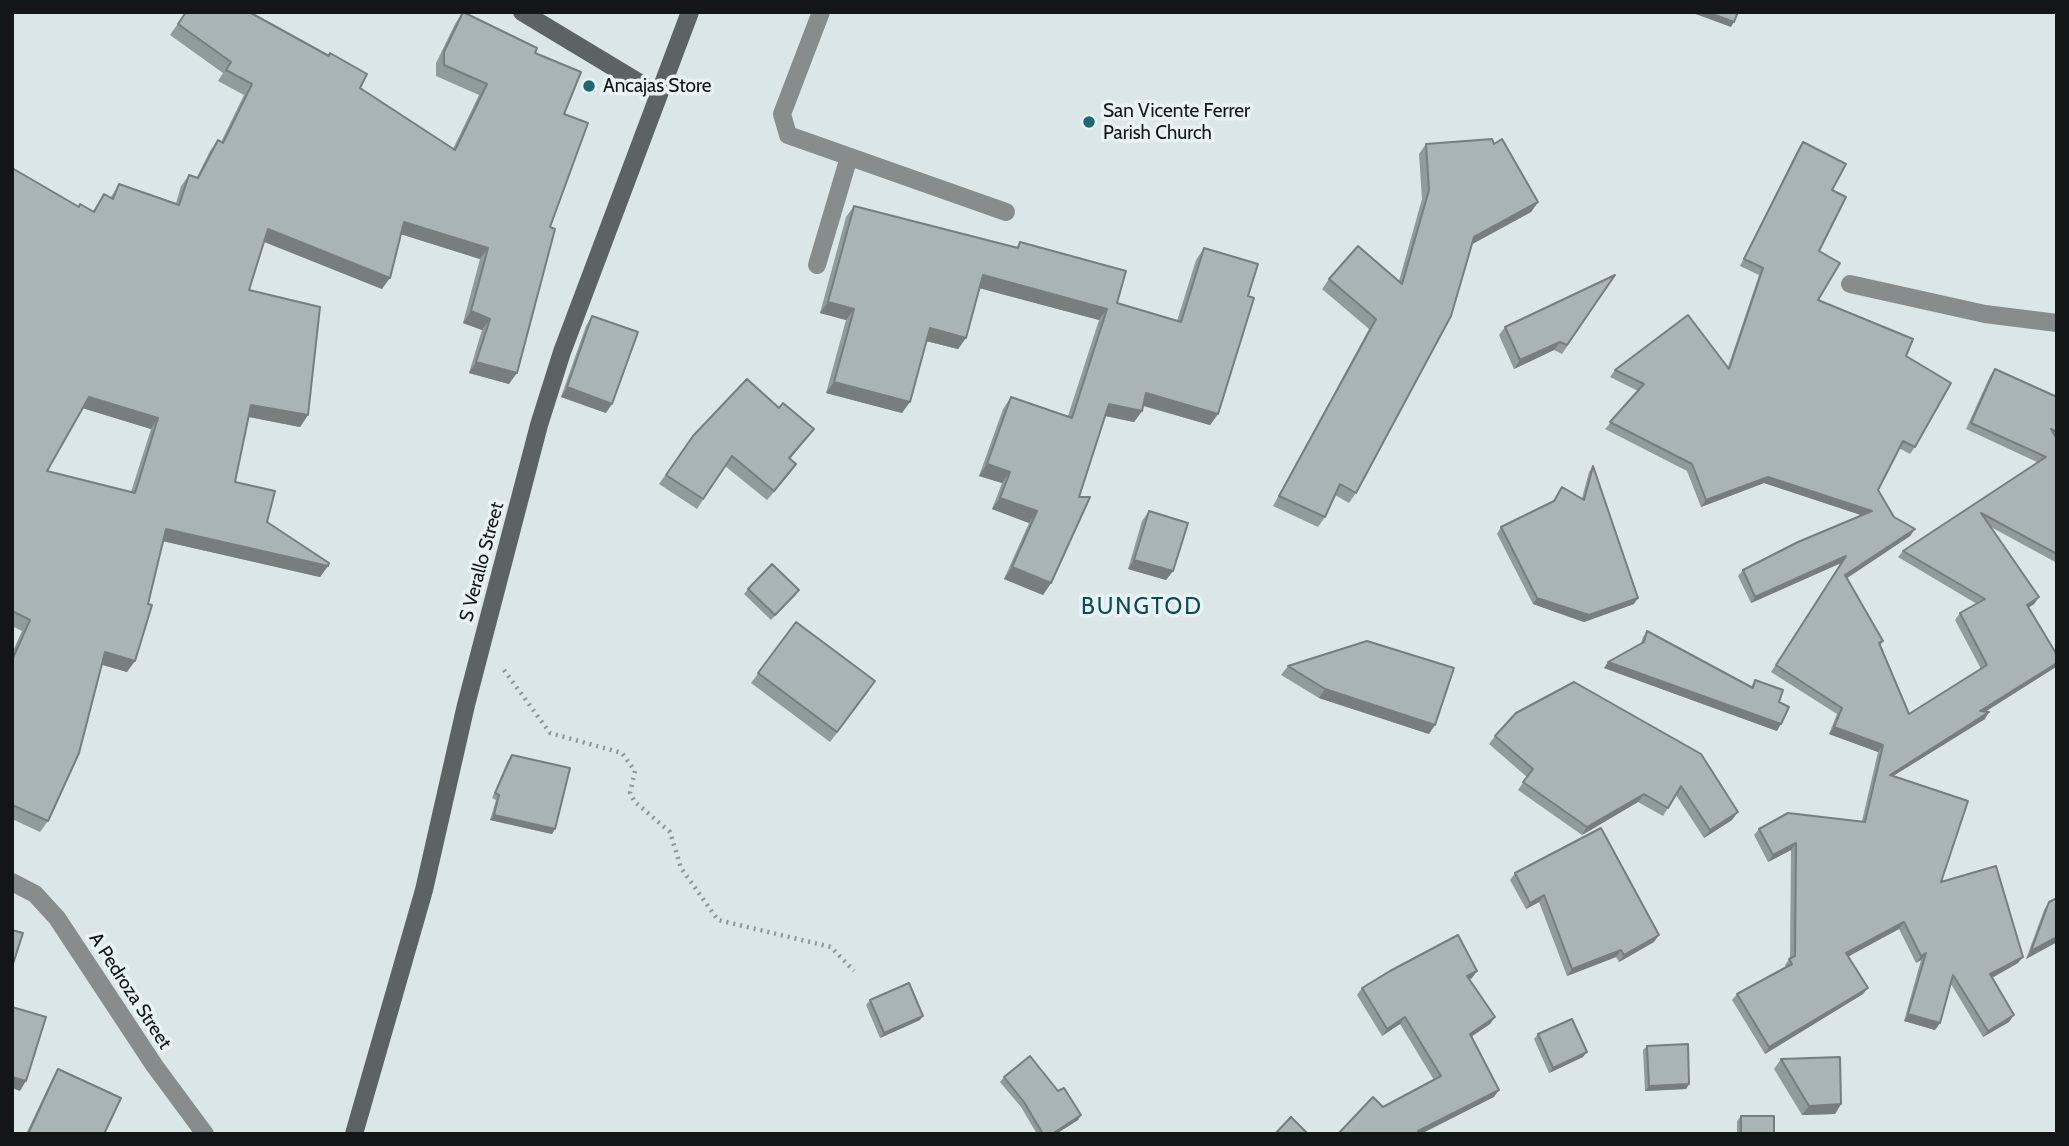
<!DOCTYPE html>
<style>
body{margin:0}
#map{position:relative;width:2069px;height:1146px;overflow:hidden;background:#dae6e7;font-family:Cabin,sans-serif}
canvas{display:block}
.frame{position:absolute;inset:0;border:14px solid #121617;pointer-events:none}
</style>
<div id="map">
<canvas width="2069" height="1146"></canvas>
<div class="frame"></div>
</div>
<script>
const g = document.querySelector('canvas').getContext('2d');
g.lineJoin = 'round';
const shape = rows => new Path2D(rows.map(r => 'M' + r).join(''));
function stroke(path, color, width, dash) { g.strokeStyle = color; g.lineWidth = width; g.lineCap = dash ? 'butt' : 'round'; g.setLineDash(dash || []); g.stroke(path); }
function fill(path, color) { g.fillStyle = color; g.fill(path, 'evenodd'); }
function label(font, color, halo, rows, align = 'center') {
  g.font = font + ' Cabin,sans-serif'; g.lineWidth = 7; g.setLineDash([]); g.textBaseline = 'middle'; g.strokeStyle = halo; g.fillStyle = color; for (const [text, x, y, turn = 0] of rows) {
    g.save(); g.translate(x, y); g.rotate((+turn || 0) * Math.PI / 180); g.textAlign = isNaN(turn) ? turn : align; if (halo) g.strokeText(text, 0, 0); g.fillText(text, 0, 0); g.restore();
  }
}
const path = shape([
 [504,670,550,733,622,753,635,771,630,793,635,802,670,832,681,868,718,920,831,947,854,971]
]);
const lane = shape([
 [821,12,782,114,788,135,1006,212],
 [817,265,849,157]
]);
const street = shape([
 [1850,284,1985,314,2057,323],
 [12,882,35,894,57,918,154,1065,205,1134]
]);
const secondary = shape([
 [522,12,658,94],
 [354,1134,424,890,466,705,539,425,562,352,690,12]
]);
const wall = shape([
 [186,12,251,13,360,88,453,149,479,95,436,76,436,63,455,24,463,12,535,53,564,114,550,227,509,384,469,373,482,330,463,323,480,259,401,234,382,289,264,242,249,290,308,415,300,427,249,417,235,482,267,522,328,566,320,577,163,541,127,672,102,665,48,821,40,832,12,819,12,653,22,631,12,626,12,168,78,207,93,211,104,194,111,197,119,184,176,203,181,186,189,175,197,177,210,151,218,140,221,142,244,95,218,81,223,73,170,35],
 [83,408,151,429,131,492,47,471],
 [1803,142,1832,190,1819,251,1818,300,1906,356,1915,447,1910,454,1899,448,1878,490,1894,517,1915,529,1910,536,1847,578,1883,641,1880,646,1909,714,1981,669,1955,620,1960,613,1977,604,1898,557,1903,551,2039,463,1966,429,1990,376,1995,369,2057,397,2057,563,1991,527,2039,597,2034,604,2028,608,2057,655,2057,666,1985,712,1985,719,1893,776,1941,882,2018,963,1992,978,2009,1022,1983,1037,1951,984,1940,1023,1935,1030,1904,1021,1921,960,1916,963,1899,929,1848,956,1863,994,1765,1054,1732,1000,1737,994,1786,967,1785,965,1790,958,1791,850,1768,862,1754,835,1759,829,1862,821,1878,752,1829,734,1837,714,1771,672,1841,563,1751,603,1738,576,1743,570,1861,515,1764,483,1701,507,1687,471,1605,429,1638,391,1610,377,1615,370,1728,367,1759,275,1740,266,1798,149],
 [1426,144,1494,144,1538,202,1531,212,1472,244,1356,493,1349,503,1335,495,1325,517,1318,527,1273,506,1369,329,1322,289,1329,279,1399,281,1422,199,1419,154],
 [854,206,1016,248,1020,242,1117,303,1177,321,1196,260,1204,248,1248,296,1218,414,1210,425,1143,406,1142,411,1134,422,1105,416,1051,583,1043,595,1004,579,1029,523,992,509,1002,483,979,476,1003,409,1011,397,1068,416,1099,320,980,288,966,338,958,349,926,341,902,413,826,393,846,320,820,313,846,217],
 [1615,275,1562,354,1554,350,1514,369,1499,335,1505,327],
 [592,316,606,413,561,397,586,326],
 [693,436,807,438,790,459,796,464,767,500,725,466,697,509,659,484],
 [1593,466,1634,604,1584,622,1533,604,1497,534,1501,527,1582,498,1589,472],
 [1149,511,1173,571,1166,580,1128,569,1142,521],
 [748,589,796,595,771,620,744,594],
 [796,622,869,691,830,742,751,683],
 [1647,631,1751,687,1755,680,1779,702,1777,731,1604,668,1641,643,1643,637],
 [1288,666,1429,734,1319,698,1281,675],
 [1574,682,1732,820,1704,838,1676,795,1663,816,1638,802,1582,835,1518,790,1527,777,1489,744,1495,736],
 [512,755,555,829,552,834,490,820,496,800,492,798,508,760],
 [1515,873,1654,942,1619,962,1616,957,1567,976,1539,902,1526,909,1510,880],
 [2057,898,2057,942,2026,959,2044,910,2049,902],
 [1477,971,1472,978,1469,979,1495,1017,1490,1024,1472,1036,1494,1097,1338,1134,1383,1107,1434,1080,1400,1024,1382,1036,1357,995,1362,988],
 [870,1000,920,1020,880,1038,866,1005],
 [1538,1034,1583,1057,1549,1073,1534,1039],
 [1647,1046,1689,1084,1686,1089,1645,1091,1643,1050],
 [1781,1059,1841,1104,1835,1114,1802,1115,1774,1069],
 [58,1069,104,1134,26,1134,53,1077],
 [1004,1077,1058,1091,1081,1115,1078,1120,1056,1134,1037,1134,1021,1107,1000,1082],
 [1741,1116,1774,1134,1737,1134,1737,1121]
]);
const shadedWall = shape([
 [1690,12,1707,12,1734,22,1731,27],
 [1538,202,1531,212,1467,247,1474,237],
 [404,222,488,248,480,259,397,233],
 [268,229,390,278,382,289,260,240],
 [983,275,1107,309,1099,320,975,287],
 [828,302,854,309,846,320,820,313],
 [471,311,490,319,482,330,463,323],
 [930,328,966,338,958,349,922,340],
 [1560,342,1554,350,1514,369,1520,360],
 [476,362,517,373,509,384,469,373],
 [834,382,910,402,902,413,826,393],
 [567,387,612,404,606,413,561,397],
 [1146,393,1218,414,1210,425,1138,404],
 [89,397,158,418,151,429,82,408],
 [1109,404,1142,411,1134,422,1101,415],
 [251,405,308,415,300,427,244,416],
 [796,464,790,473,767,500,774,491],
 [987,464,1010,472,1002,483,979,476],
 [1768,477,1872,511,1867,517,1764,483,1701,507,1706,500],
 [1000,498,1037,511,1029,523,992,509],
 [166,529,328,566,320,577,158,540],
 [1915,529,1910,536,1841,582,1845,575],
 [1846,556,1841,563,1751,603,1755,597],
 [1134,560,1173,571,1166,580,1128,569],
 [1012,567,1051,583,1043,595,1004,579],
 [2039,597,2034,604,2022,612,2027,605],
 [1537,598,1638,598,1634,604,1584,622,1533,604],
 [105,652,135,661,127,672,97,663],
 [1608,662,1781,724,1777,731,1604,668],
 [2057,663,2056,667,1975,718,1980,711],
 [1325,689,1435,725,1429,734,1319,698],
 [1989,712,1985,719,1885,781,1890,775],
 [1834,727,1883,745,1878,752,1829,734],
 [1644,794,1638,802,1582,835,1587,827],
 [1738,812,1732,820,1704,838,1710,830],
 [494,815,555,829,552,834,490,820],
 [1796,843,1791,850,1768,862,1773,855],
 [1544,895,1539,902,1526,909,1530,903],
 [1904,922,1899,929,1842,960,1846,953],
 [1659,935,1654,942,1619,962,1624,955],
 [2057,937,2057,942,2026,959,2031,951],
 [1621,950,1616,957,1567,976,1572,969],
 [1926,953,1921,960,1916,963,1921,956],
 [2023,957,2018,963,1986,981,1990,974],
 [1477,971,1472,978,1462,983,1467,976],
 [1868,988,1863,994,1765,1054,1769,1047],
 [1908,1014,1940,1023,1935,1030,1904,1021],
 [2014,1015,2009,1022,1983,1037,1988,1031],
 [923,1016,920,1020,880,1038,884,1033],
 [1405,1017,1400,1024,1382,1036,1387,1029],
 [1495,1017,1490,1024,1465,1041,1470,1034],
 [1587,1052,1583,1057,1549,1073,1553,1068],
 [12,1077,26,1081,20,1091,12,1088],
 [1689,1084,1686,1089,1645,1091,1649,1086],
 [1499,1090,1494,1097,1421,1134,1418,1131],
 [1841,1104,1835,1114,1802,1115,1809,1106],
 [1081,1115,1078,1120,1056,1134,1052,1134]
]);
const building = shape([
 [186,12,252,12,251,13,329,56,330,53,367,74,360,88,455,150,487,84,444,65,444,52,463,12,537,48,535,53,581,72,564,114,588,123,550,227,555,229,517,373,476,362,490,319,471,311,488,248,404,222,390,278,268,229,249,290,320,307,308,415,251,405,235,482,275,491,267,522,329,563,328,566,166,529,148,604,152,605,135,661,105,652,79,753,48,821,12,805,12,660,30,620,12,611,12,168,79,207,80,204,94,212,104,194,113,199,119,184,179,205,189,175,198,178,218,140,223,143,252,84,226,70,231,62,178,24,186,12],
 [89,397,158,418,135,493,47,471,89,397],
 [1707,12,1738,12,1734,22,1707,12],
 [1492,139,1494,144,1502,139,1538,202,1474,237,1451,316,1356,493,1340,484,1325,517,1279,496,1376,319,1329,279,1358,246,1402,284,1429,190,1426,144,1492,139],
 [1803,142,1846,164,1832,190,1846,197,1819,251,1840,263,1818,300,1913,339,1906,356,1951,383,1915,447,1903,441,1878,490,1894,517,1915,529,1845,575,1883,641,1879,643,1909,714,1987,665,1960,613,1985,599,1903,551,2046,457,1971,423,1995,369,2057,397,2057,432,2051,429,2057,439,2057,554,1981,513,2039,597,2027,605,2057,655,2057,663,1980,711,1989,712,1890,775,1968,801,1941,882,1996,866,2023,957,1990,974,2014,1015,1988,1031,1953,975,1940,1023,1908,1014,1926,953,1921,956,1904,922,1846,953,1868,988,1769,1047,1737,994,1792,964,1789,959,1795,956,1796,843,1773,855,1759,829,1788,813,1865,822,1883,745,1834,727,1842,708,1776,665,1846,556,1755,597,1743,570,1798,542,1872,511,1768,477,1706,500,1692,464,1610,422,1644,384,1615,370,1688,315,1729,369,1763,268,1744,259,1803,142],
 [854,206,1018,248,1020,242,1126,271,1117,303,1181,322,1204,248,1258,264,1248,296,1254,298,1218,414,1146,393,1142,411,1109,404,1079,497,1090,497,1051,583,1012,567,1037,511,1000,498,1010,472,987,464,1011,397,1072,418,1107,309,983,275,966,338,930,328,910,402,834,382,854,309,828,302,854,206],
 [1615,275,1567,345,1560,342,1520,360,1505,327,1615,275],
 [592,316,638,332,612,404,567,387,592,316],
 [747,379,779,408,783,403,814,429,789,458,796,464,774,491,732,456,703,499,666,475,693,436,747,379],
 [1593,466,1638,598,1589,615,1537,598,1501,527,1554,501,1562,487,1584,500,1593,466],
 [1149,511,1188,523,1173,571,1134,560,1149,511],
 [772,564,799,590,775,615,748,589,772,564],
 [796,622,875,681,837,732,758,673,796,622],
 [1647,631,1753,688,1755,680,1783,690,1779,702,1789,707,1781,724,1608,662,1644,642,1647,631],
 [1367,641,1454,668,1435,725,1325,689,1288,666,1367,641],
 [1574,682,1701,754,1738,812,1710,830,1681,786,1668,808,1644,794,1587,827,1523,782,1533,769,1495,736,1516,713,1574,682],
 [512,755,570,768,555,829,494,815,499,795,495,793,512,755],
 [1601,828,1659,935,1624,955,1621,950,1572,969,1544,895,1530,903,1515,873,1601,828],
 [2057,898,2057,937,2031,951,2049,902,2057,898],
 [12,930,23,933,12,967,12,930],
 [1458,935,1477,971,1467,976,1495,1017,1470,1034,1499,1090,1418,1131,1423,1134,1338,1134,1373,1097,1383,1107,1441,1076,1405,1017,1387,1029,1362,988,1390,971,1458,935],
 [909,983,923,1016,884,1033,870,1000,909,983],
 [12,1007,46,1017,26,1081,12,1077,12,1007],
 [1572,1019,1587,1052,1553,1068,1538,1034,1572,1019],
 [1688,1044,1689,1084,1649,1086,1647,1046,1688,1044],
 [1030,1056,1058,1091,1064,1088,1081,1115,1052,1134,1043,1134,1024,1102,1004,1077,1030,1056],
 [1840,1057,1841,1104,1809,1106,1781,1059,1840,1057],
 [58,1069,121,1098,104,1134,28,1134,58,1069],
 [1741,1116,1774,1116,1774,1134,1741,1134,1741,1116],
 [1291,1117,1308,1134,1275,1134,1291,1117]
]);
const markers = [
 [589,86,7,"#1e6a71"],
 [1089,122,7,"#1e6a71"]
];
const poiNames = [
 ["Ancajas Store",603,86],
 ["San Vicente Ferrer",1103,111],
 ["Parish Church",1103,133]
];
const streetNames = [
 ["S Verallo Street",482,562,-75],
 ["A Pedroza Street",130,991,57]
];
const quarterNames = [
 ["BUNGTOD",1142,607]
];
stroke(path, '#8d9697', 4.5, [2, 5]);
stroke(lane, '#878c8c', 18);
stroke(street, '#878c8c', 18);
stroke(secondary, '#5c6364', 18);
fill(wall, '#909b9c');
fill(shadedWall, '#767e7f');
fill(building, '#a8b4b5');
stroke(building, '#767e7f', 2);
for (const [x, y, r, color] of markers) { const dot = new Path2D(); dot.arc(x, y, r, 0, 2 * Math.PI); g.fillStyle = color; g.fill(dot); stroke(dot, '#e7f3f4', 2.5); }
label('19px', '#121617', '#e7f3f4', poiNames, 'left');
label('19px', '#121617', '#e7f3f4', streetNames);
g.letterSpacing = '2px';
label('23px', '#0b4b50', '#e7f3f4', quarterNames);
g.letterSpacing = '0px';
</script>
